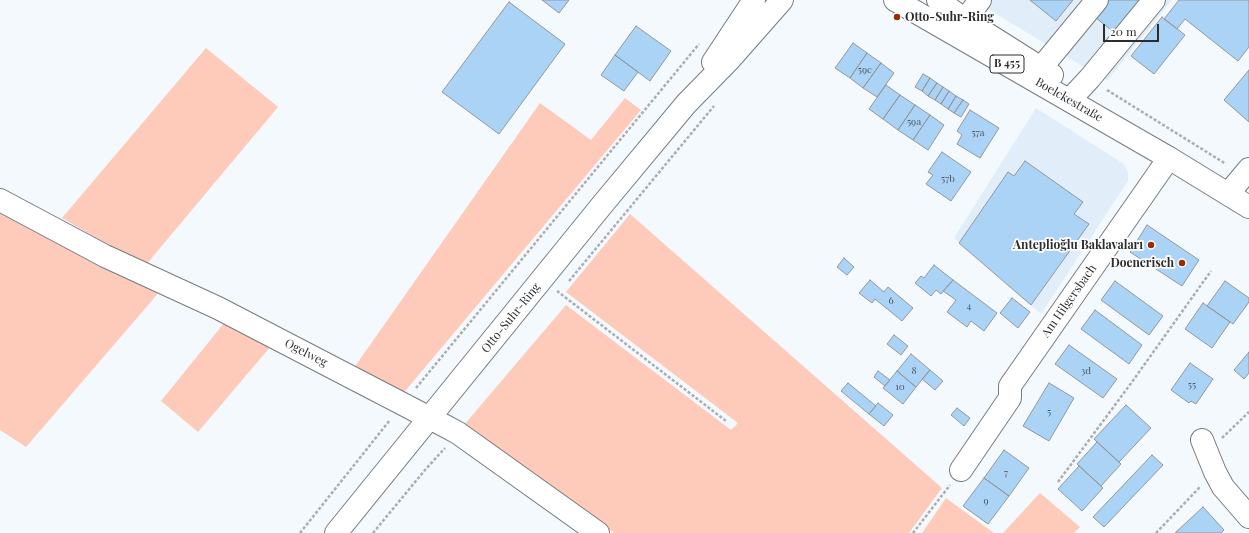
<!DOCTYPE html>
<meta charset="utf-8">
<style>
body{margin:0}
#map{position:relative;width:1249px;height:533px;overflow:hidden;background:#f4f9fe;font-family:"Playfair Display",serif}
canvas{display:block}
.scale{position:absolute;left:1103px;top:24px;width:56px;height:18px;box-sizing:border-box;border:2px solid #2a2c2e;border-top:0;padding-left:5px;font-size:12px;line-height:14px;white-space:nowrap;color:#2a2c2e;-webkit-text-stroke:3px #fff;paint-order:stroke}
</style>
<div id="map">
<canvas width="1249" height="533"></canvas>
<div class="scale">20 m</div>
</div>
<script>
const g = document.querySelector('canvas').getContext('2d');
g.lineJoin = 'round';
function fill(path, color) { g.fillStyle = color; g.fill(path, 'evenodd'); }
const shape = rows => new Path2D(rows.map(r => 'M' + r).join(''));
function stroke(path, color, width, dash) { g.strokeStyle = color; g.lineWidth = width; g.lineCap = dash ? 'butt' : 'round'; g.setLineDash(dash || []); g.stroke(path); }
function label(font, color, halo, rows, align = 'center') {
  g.font = font + ' "Playfair Display",serif'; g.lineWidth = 3.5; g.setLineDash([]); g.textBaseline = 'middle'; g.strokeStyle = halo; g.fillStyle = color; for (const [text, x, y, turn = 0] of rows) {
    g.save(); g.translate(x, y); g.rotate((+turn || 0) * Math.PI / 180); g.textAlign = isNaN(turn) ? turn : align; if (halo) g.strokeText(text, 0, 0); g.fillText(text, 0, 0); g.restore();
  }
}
const built = shape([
 [973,0,1172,0,1107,81],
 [1036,108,1124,164,1128,173,1128,181,1041,314,954,238]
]);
const green = shape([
 [206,48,278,107,145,266,62,218],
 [625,98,641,110,401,396,351,372,540,103,591,140],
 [0,208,161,290,26,447,0,430],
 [630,214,942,488,909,533,614,533,464,425,566,305,731,430,738,423,566,292],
 [225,322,271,346,198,432,161,401],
 [1040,493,1080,527,1074,533,1003,533],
 [946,498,994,533,922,533]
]);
const building = shape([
 [542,0,569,0,559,13,542,0],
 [1030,0,1073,0,1056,21,1030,0],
 [1109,0,1152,0,1121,38,1095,17,1109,0],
 [1179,0,1249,0,1249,47,1238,61,1185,19,1177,29,1164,19,1179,0],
 [509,2,565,44,499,134,442,92,509,2],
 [1162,17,1185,35,1154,74,1131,56,1162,17],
 [636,26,671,51,650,81,615,55,636,26],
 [853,43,867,53,850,78,835,68,853,43],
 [867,53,881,63,863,88,850,78,867,53],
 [615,55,638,72,624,91,601,75,615,55],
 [881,63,894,73,877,97,863,88,881,63],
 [1249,70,1249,122,1224,100,1249,70],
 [923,74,930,78,922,91,915,87,923,74],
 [930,78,937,83,928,96,922,91,930,78],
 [937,83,943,87,935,100,928,96,937,83],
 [886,85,900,95,883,119,869,109,886,85],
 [943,87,949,91,941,104,935,100,943,87],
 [949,91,956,96,948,109,941,104,949,91],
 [900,95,915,105,898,130,883,119,900,95],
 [956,96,963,100,954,113,948,109,956,96],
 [963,100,969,104,961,117,954,113,963,100],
 [915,105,930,115,913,140,898,130,915,105],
 [970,110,999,128,980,158,957,144,962,135,957,131,970,110],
 [930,115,944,125,928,150,913,140,930,115],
 [942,152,971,172,951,201,926,184,933,175,928,172,942,152],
 [1025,161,1083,202,1074,214,1089,224,1031,305,959,243,1008,172,1014,176,1025,161],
 [1147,225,1199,260,1182,286,1130,252,1147,225],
 [844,258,854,267,847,275,837,267,844,258],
 [934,265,953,280,941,294,936,290,931,296,915,283,921,276,924,278,934,265],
 [870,280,884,292,888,287,913,308,902,321,875,299,872,303,859,293,870,280],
 [953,280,997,313,984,331,971,321,967,327,947,312,956,300,943,291,953,280],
 [1115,281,1163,316,1149,335,1101,300,1115,281],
 [1225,281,1249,298,1249,302,1233,324,1207,306,1225,281],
 [1012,298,1030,312,1018,328,1000,313,1012,298],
 [1203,303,1230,322,1212,348,1185,329,1203,303],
 [1095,310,1142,345,1129,364,1081,329,1095,310],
 [894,335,908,346,901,355,887,344,894,335],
 [1069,345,1117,379,1103,398,1055,364,1069,345],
 [1249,352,1249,373,1244,379,1234,370,1249,352],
 [911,354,930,370,916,387,897,371,911,354],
 [1190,363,1213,379,1196,404,1191,401,1189,403,1171,390,1190,363],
 [930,370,943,381,935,390,922,379,930,370],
 [878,371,890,380,885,386,874,377,878,371],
 [897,371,916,387,903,404,883,388,897,371],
 [848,383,876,406,869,414,841,391,848,383],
 [1049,383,1074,398,1049,441,1023,426,1049,383],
 [878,403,893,415,884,426,869,414,878,403],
 [1126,405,1151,428,1119,462,1094,439,1126,405],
 [957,408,970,418,964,426,951,415,957,408],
 [1097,442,1121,464,1101,486,1077,464,1097,442],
 [1004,450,1029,468,1009,496,984,478,1004,450],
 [1152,455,1163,465,1104,527,1093,517,1152,455],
 [1079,466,1103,488,1082,511,1058,489,1079,466],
 [984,478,1009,496,988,524,963,506,984,478],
 [1203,507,1224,530,1221,533,1175,533,1203,507]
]);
const path = shape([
 [1107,90,1226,164],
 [569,281,714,106],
 [557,291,726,421],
 [416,388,699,44],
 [1222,438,1249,412],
 [1058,482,1132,382,1211,271],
 [300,533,390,420],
 [373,533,425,470,445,448],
 [913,533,950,485],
 [1156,533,1200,487]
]);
const minor = shape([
 [965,20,980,0],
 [713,62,754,0],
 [1041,68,1097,0],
 [1076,93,1090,78,1154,0],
 [1228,194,1249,169],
 [0,200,105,256,218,308,447,427,458,433,598,533],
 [1202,440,1215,472,1223,487,1249,517],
 [961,470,1010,398,1010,386,1169,158],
 [336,533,602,205,686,104,730,59,782,0]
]);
const major = shape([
 [895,0,1169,158,1249,207],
 [938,0,965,20,1052,75]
]);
const markers = [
 [897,17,4,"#942e05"],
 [1151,245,4,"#942e05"],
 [1182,263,4,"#942e05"]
];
const numberNames = [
 ["59e",865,70],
 ["59a",914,122],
 ["57a",978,133],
 ["57b",948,179],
 ["6",891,301],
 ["4",969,306],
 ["8",914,371],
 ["3d",1086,371],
 ["55",1192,385],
 ["10",900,387],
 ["5",1049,412],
 ["7",1006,473],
 ["9",986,501]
];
const shields = [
 [1007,64,34]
];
const shieldNames = [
 ["B 455",1007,64]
];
const poiNames = [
 ["Otto-Suhr-Ring",905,17,"left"],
 ["Anteplioğlu Baklavaları",1143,245],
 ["Doenerisch",1174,263]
];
const streetNames = [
 ["Boelckestraße",1069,100,30],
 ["Am Hilgersbach",1069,301,-55],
 ["Otto-Suhr-Ring",511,318,-51],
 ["Ogelweg",306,353,27]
];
fill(built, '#e1eef9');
fill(green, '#fecab9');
fill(building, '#abd3f6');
stroke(building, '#91979d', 1);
stroke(minor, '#767c81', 24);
stroke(major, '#767c81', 24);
stroke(path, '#aaadb1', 2.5, [3, 2]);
stroke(minor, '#fff', 22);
stroke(major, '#fff', 22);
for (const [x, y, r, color] of markers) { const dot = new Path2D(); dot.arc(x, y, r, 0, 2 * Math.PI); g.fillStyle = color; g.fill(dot); stroke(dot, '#fff', 1.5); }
label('10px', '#4a5660', null, numberNames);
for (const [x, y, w] of shields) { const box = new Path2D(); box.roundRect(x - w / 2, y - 9, w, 18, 3); g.fillStyle = '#fff'; g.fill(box); stroke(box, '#2a2c2e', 1); }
label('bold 11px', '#2a2c2e', null, shieldNames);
label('bold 12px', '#2a2c2e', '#fff', poiNames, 'right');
label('12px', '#2a2c2e', '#fff', streetNames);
</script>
